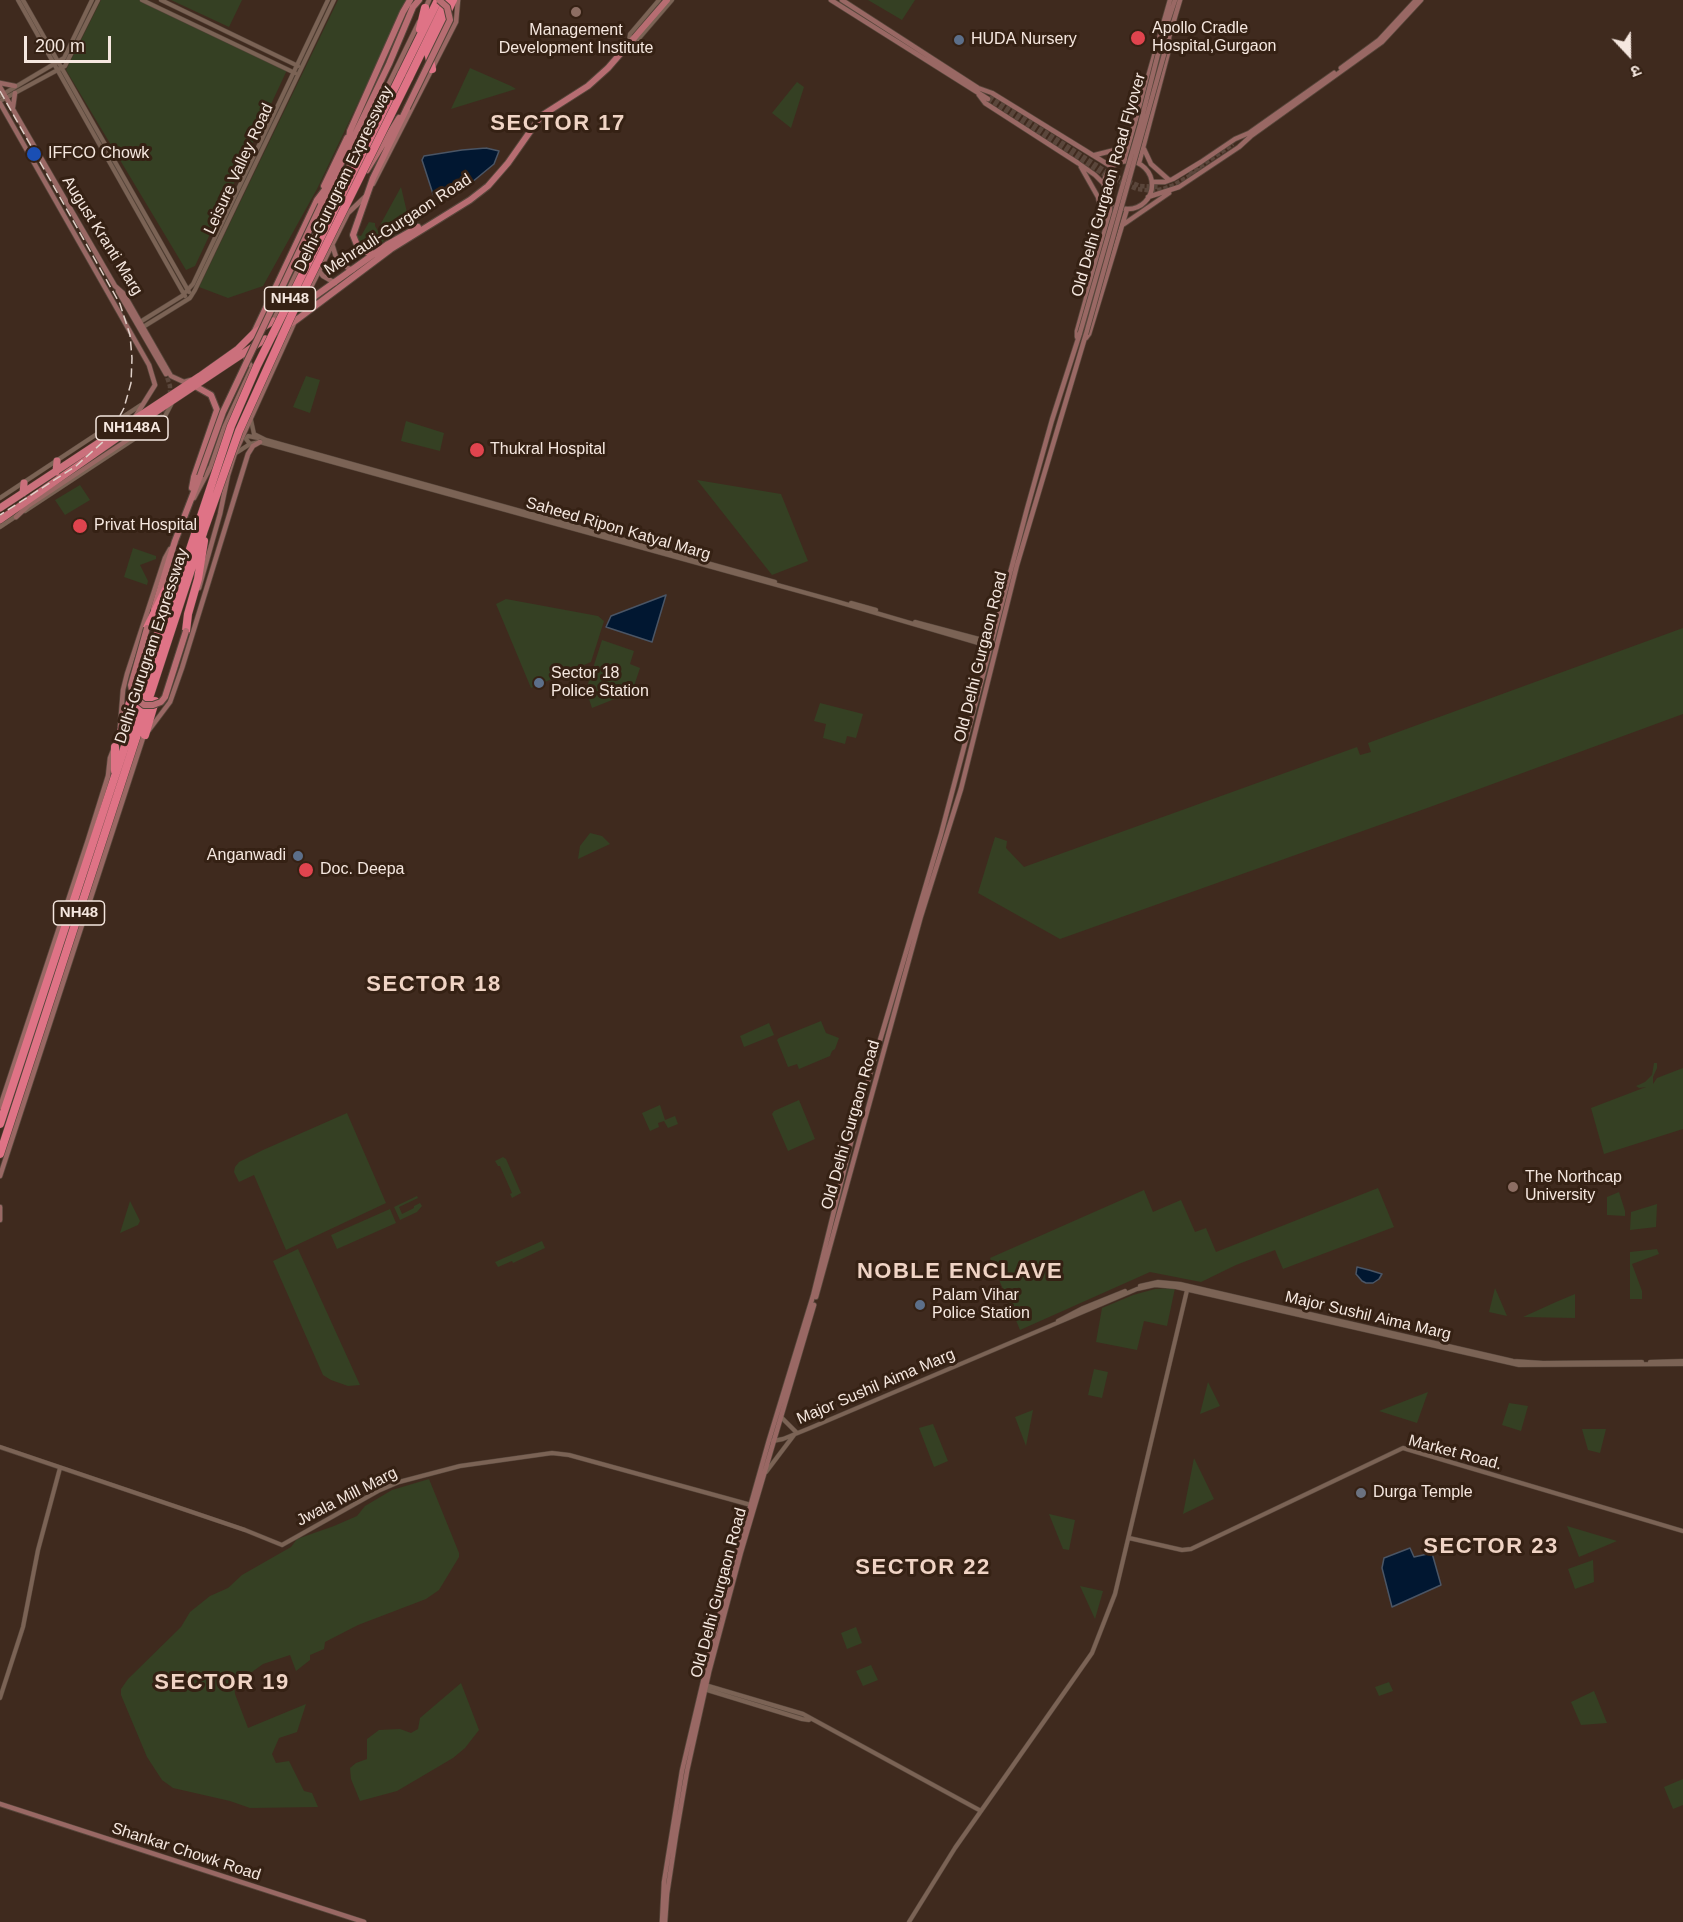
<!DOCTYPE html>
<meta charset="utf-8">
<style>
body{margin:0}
#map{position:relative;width:1683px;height:1922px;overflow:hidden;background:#3f2a1e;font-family:Helvetica,"Noto Sans Devanagari",sans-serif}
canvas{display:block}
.north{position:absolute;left:1599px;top:24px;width:60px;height:60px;-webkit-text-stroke:4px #352114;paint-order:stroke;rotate:158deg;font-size:16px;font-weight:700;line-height:24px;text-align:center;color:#f5e7df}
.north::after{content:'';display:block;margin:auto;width:21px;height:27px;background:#f5e7df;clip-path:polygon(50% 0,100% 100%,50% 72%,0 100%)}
.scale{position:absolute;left:24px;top:36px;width:87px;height:27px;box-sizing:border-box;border:3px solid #f5e7df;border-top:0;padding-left:8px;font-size:18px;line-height:21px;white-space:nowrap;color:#f5e7df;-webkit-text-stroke:4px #352114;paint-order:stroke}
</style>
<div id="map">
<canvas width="1683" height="1922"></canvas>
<div class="north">उ</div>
<div class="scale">200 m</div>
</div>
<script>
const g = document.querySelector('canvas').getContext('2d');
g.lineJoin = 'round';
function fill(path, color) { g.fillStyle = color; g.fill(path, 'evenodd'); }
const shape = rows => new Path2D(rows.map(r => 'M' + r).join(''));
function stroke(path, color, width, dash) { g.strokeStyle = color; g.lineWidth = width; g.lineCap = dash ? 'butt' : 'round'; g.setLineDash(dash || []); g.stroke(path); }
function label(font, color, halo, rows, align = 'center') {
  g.font = font + ' Helvetica,sans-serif'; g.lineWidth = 6; g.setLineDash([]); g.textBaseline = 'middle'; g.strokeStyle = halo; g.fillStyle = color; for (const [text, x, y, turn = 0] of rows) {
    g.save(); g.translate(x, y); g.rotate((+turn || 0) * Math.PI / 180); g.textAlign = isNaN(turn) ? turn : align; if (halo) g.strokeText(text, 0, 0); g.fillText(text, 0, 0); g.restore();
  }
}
const green = shape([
 [101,0,143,0,288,68,195,266,186,270,66,70],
 [171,0,242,0,229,27],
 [338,0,407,0,317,189,263,286,228,298,199,287],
 [868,0,915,0,902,20],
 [470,68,511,86,516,89,451,109],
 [797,82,804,87,791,128,772,113],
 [401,187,410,225,391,237,385,237,379,227],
 [369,222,375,223,375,226,384,241,375,249,367,249,357,240,357,235,361,236],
 [306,376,320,380,310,413,293,407],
 [406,421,444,433,440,451,401,441],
 [697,480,781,494,808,561,772,575],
 [80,485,90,500,65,515,55,500],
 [133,548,156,556,156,559,140,565,148,581,147,585,124,577],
 [506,599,598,616,604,621,591,662,531,688,496,604],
 [1683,628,1683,714,1430,807,1060,939,978,893,995,837,1007,841,1006,848,1024,867,1357,747,1360,755,1371,752,1368,743],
 [602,640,634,651,630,664,640,668,632,692,592,708,586,690],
 [820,703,863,714,856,738,847,736,845,744,823,738,826,724,814,721],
 [590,833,602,836,610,844,578,859,580,846],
 [821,1021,826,1033,839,1038,835,1049,832,1051,830,1056,799,1069,797,1064,788,1067,777,1040,779,1038],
 [769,1023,774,1035,744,1047,740,1036],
 [1654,1063,1657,1063,1657,1068,1653,1077,1653,1084,1657,1078,1683,1068,1683,1129,1604,1154,1591,1108,1646,1087,1639,1088,1636,1086,1645,1082,1652,1075],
 [799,1100,815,1139,788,1151,772,1114,774,1111],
 [660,1105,665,1120,675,1116,678,1124,668,1128,664,1121,658,1123,659,1127,650,1131,642,1113],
 [347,1113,386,1203,286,1250,254,1175,239,1182,234,1172,235,1167,239,1162,263,1150],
 [503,1157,506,1159,521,1193,512,1198,510,1194,512,1193,500,1166,498,1166,495,1161],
 [1378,1188,1394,1227,1283,1269,1275,1250,1236,1265,1201,1282,1150,1272,1020,1330,990,1258,1144,1190,1153,1212,1181,1200,1195,1232,1206,1228,1216,1252],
 [1619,1192,1625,1211,1625,1216,1607,1215,1607,1197],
 [417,1196,418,1198,399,1207,402,1214,414,1208,414,1206,420,1203,422,1206,417,1212,400,1220,394,1207],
 [130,1201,140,1221,138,1225,120,1233],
 [1657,1204,1656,1227,1630,1230,1631,1212],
 [390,1209,396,1223,337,1249,331,1235],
 [542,1241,545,1248,513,1263,512,1261,498,1267,495,1262],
 [298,1249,360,1385,348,1386,331,1380,323,1375,273,1261],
 [1657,1249,1659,1254,1632,1264,1642,1291,1642,1299,1630,1299,1630,1252],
 [1175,1288,1167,1326,1144,1321,1137,1350,1096,1342,1102,1308,1133,1295,1155,1289],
 [1495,1288,1507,1316,1489,1312],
 [1575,1294,1575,1318,1523,1317,1556,1302],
 [1094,1369,1108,1372,1102,1398,1088,1395],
 [1208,1382,1220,1406,1200,1414],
 [1428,1392,1417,1423,1379,1411],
 [1509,1403,1528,1406,1521,1431,1502,1425],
 [1033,1410,1026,1446,1015,1417],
 [933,1424,948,1461,934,1467,919,1428],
 [1582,1429,1606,1429,1600,1453,1588,1450],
 [1194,1458,1214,1499,1183,1514],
 [429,1479,459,1553,459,1557,439,1590,426,1599,358,1625,325,1642,324,1649,310,1655,310,1660,296,1671,290,1655,263,1664,252,1672,245,1673,234,1684,235,1694,248,1728,306,1704,297,1732,279,1738,272,1754,276,1763,289,1761,304,1791,312,1793,318,1807,250,1808,230,1801,173,1788,162,1780,147,1757,121,1695,121,1689,128,1679,181,1627,190,1612,210,1596,228,1588,242,1575,291,1547,297,1539,334,1526,357,1516,365,1506,392,1490],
 [1049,1514,1075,1520,1069,1550,1063,1549],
 [1567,1526,1617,1541,1579,1557],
 [1593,1560,1594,1582,1575,1589,1568,1569],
 [1080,1586,1103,1591,1095,1619],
 [856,1627,862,1643,847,1649,841,1633],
 [871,1665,878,1680,863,1686,856,1671],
 [1389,1682,1393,1691,1379,1696,1375,1687],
 [461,1683,479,1730,465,1748,453,1758,397,1791,360,1801,351,1779,350,1768,356,1763,367,1759,367,1739,379,1730,400,1729,411,1733,418,1729,420,1718],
 [1594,1691,1607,1723,1581,1725,1571,1702],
 [1683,1779,1683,1805,1673,1809,1664,1787]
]);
const water = shape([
 [486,148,499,151,494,164,460,192,454,188,433,194,422,160,424,156,462,150,486,148],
 [666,595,652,642,606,627,611,616,666,595],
 [1357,1267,1369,1270,1382,1274,1379,1279,1373,1283,1366,1283,1362,1281,1356,1274,1357,1267],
 [1410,1548,1414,1557,1432,1553,1441,1585,1392,1607,1382,1568,1384,1558,1410,1548]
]);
const secondaryTunnel = shape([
 [990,96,1110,174,1140,186,1159,187],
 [988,99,1108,177,1137,189,1154,191,1163,189,1174,185,1205,167],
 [1189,174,1233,144],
 [144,429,162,416,170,402,170,386,166,374]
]);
const tertiary = shape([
 [18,0,185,296],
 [23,0,189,292],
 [142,0,295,73],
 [161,0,298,66],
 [629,41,630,34,659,0],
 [628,47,635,43,672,0],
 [0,96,64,58,92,0],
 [0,101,65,66,98,0],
 [140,322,182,296,193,284,328,0],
 [143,327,190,298,195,290,334,0],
 [251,420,254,434,266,440,775,582],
 [250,444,246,439,248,436,258,438],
 [236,453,250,444,260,442,835,601,992,647],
 [0,498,141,405],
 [25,511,163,420,173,401],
 [0,527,18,515],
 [851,603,876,610],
 [915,622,994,643],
 [1140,1286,1158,1282,1180,1284,1513,1361,1543,1363,1642,1362],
 [1058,1321,1083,1308,1125,1291],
 [1650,1362,1683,1361],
 [781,1417,797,1433],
 [773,1441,783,1439,810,1428,1137,1289,1155,1285,1176,1287,1519,1365,1683,1364],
 [0,1447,245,1530,282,1545,378,1491,399,1482,460,1466,552,1453,569,1455,751,1505],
 [766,1472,794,1435],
 [1129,1538,1182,1550,1191,1549,1403,1448,1683,1531],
 [705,1685,803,1714,981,1811],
 [704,1689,802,1719,809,1720],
 [0,1698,23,1627,38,1550,60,1468],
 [909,1922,955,1848,1092,1653,1115,1594,1188,1286]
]);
const secondary = shape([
 [831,0,988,99],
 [842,0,978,88,992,93,1112,167],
 [425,9,429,0],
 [1169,37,1180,0],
 [1161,42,1175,0],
 [1341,68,1379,40,1416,0],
 [0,83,15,86],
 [0,87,115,286,124,294,171,376,184,382,191,380],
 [979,95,985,103,1078,163,1095,175,1104,184],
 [0,103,149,365,155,385,135,417],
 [13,107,15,93],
 [1144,149,1151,164,1169,180],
 [1095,155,1115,150,1129,138],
 '1104 185a24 24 0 1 1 48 0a24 24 0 1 1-48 0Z',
 [1124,161,1170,0],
 [1139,163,1168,53,1169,37],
 [1081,167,1098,197,1105,228],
 [1152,182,1165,182,1173,179,1201,162,1235,139,1249,133,1334,73],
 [373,184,456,22,458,0],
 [1148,197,1179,187,1239,147,1251,136,1382,42,1421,0],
 [1124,224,1169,193],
 [332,244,336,257,348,268,353,270],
 [319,271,323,276,335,283],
 [304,289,311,287,348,213,366,196],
 [118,291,166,374],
 [273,321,419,22],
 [1077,337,1077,331,1110,212,1110,201],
 [1086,338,1089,334,1127,209],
 [194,498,211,466,224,428,252,367,246,359],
 [16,517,28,506,144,429],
 [199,588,220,514,228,475,235,453,295,321],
 [120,727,123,690,127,674,165,558,170,549],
 [0,1107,88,840,108,776,110,758,119,735],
 [0,1176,143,738,170,702,182,668,248,454,253,446,260,442],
 [0,1207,0,1220],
 [816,1297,921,916,961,789,1017,565,1086,334],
 [0,1804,364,1922],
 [662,1922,664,1882,682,1771,715,1631,769,1440,813,1296,857,1118,941,834,1027,509,1052,420,1080,333],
 [665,1922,667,1894,676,1835,687,1771,709,1672,741,1552,814,1305]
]);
const primary = shape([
 [348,145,350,131,403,12,410,0],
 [367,170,399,118],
 [324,186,347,138],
 [321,205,389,64,413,7,419,0],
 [375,254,367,252,357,245,353,235,373,178,407,108],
 [281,317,304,304,388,244,418,227],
 [254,333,317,200,329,184],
 [274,334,295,321,391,249,470,200,488,186,508,163,541,116,588,86,608,68,667,0],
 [192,488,194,477,217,410,211,395,195,386],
 [154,609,175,541,200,476]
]);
const trunk = shape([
 [56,472,57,461],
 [23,493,24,483],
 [0,508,200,376,238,349,254,333,273,321],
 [0,520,136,425,265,339]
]);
const motorway = shape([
 [420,29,425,8],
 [432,69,428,52,453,0],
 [401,75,438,0],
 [409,78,447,0],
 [147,628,165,591,183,564],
 [186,631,188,614,198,579,204,541],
 [145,735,155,701],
 [119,738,143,660,151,643,162,628],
 [115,771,115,747],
 [0,1124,196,531],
 [0,1154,203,533]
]);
const rail = shape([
 [0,91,120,304,130,335,132,358,131,383,124,408,114,427,104,441,76,466,0,515]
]);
const secondaryBridge = shape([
 [1080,333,1140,125,1161,42],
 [1086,334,1167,44]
]);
const primaryBridge = shape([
 [407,108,450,20,447,7,439,0],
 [200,476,223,412,321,205],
 [147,628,131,685,133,696,144,705,153,705,161,702,165,697,186,631]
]);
const motorwayBridge = shape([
 [196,531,231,426,257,366,401,75],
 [203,533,239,431,293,312,409,78]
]);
const markers = [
 [576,12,6,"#8d6e63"],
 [1138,38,8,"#e0444e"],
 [959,40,6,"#5c6f8a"],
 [34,154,8,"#1a4fb4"],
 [477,450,8,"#e0444e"],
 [80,526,8,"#e0444e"],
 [539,683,6,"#5c6f8a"],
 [298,856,6,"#5c6f8a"],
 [306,870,8,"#e0444e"],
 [1513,1187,6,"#8d6e63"],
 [920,1305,6,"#5c6f8a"],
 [1361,1493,6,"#6b7280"]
];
const shields = [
 [290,299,51],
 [132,428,72],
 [79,913,51]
];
const shieldNames = [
 ["NH48",290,299],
 ["NH148A",132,428],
 ["NH48",79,913]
];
const poiNames = [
 ["Apollo Cradle",1152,29],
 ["Hospital,Gurgaon",1152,47],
 ["Management",576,31,"center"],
 ["Development Institute",576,49,"center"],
 ["HUDA Nursery",971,40],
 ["IFFCO Chowk",48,154],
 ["Thukral Hospital",490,450],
 ["Privat Hospital",94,526],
 ["Sector 18",551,674],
 ["Police Station",551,692],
 ["Anganwadi",286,856,"right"],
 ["Doc. Deepa",320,870],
 ["The Northcap",1525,1178],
 ["University",1525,1196],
 ["Palam Vihar",932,1296],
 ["Police Station",932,1314],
 ["Durga Temple",1373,1493]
];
const streetNames = [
 ["Leisure Valley Road",239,169,-65],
 ["Delhi-Gurugram Expressway",344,179,-64],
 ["Old Delhi Gurgaon Road Flyover",1109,185,-74],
 ["Mehrauli-Gurgaon Road",398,225,-33],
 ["August Kranti Marg",102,236,58],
 ["Saheed Ripon Katyal Marg",618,529,16],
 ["Delhi-Gurugram Expressway",152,646,-72],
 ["Old Delhi Gurgaon Road",981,657,-76],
 ["Old Delhi Gurgaon Road",851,1125,-74],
 ["Major Sushil Aima Marg",1368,1316,13],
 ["Major Sushil Aima Marg",876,1387,-23],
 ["Market Road.",1455,1453,15],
 ["Jwala Mill Marg",347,1497,-27],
 ["Old Delhi Gurgaon Road",719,1593,-75],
 ["Shankar Chowk Road",186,1852,18]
];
const districtNames = [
 ["SECTOR 17",558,124],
 ["SECTOR 18",434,985],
 ["NOBLE ENCLAVE",960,1272],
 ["SECTOR 23",1491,1547],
 ["SECTOR 22",923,1568],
 ["SECTOR 19",222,1683]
];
fill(green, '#354023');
fill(water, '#011731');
stroke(water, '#4a5565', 1.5);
stroke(secondaryTunnel, '#5a463b', 4.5, [4.5, 2]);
stroke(tertiary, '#57463b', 5);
stroke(secondary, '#57463b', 6);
stroke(primary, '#57463b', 8);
stroke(trunk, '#57463b', 8);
stroke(motorway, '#57463b', 9);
stroke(tertiary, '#7b6355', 4);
stroke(secondary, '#996864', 4.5);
stroke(primary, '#b76d72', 6);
stroke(trunk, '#cb707c', 7);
stroke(motorway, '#df7386', 8);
stroke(rail, '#dfd0c8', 1.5, [9, 4.5]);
stroke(secondaryBridge, '#57463b', 6, []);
stroke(primaryBridge, '#57463b', 8, []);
stroke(motorwayBridge, '#57463b', 9, []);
stroke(secondaryBridge, '#996864', 4.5);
stroke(primaryBridge, '#b76d72', 6);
stroke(motorwayBridge, '#df7386', 8);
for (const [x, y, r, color] of markers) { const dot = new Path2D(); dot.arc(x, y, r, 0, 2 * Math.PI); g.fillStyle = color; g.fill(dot); stroke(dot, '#352114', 2); }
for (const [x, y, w] of shields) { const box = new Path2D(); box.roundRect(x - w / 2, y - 12, w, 24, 4.5); g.fillStyle = '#352114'; g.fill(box); stroke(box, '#f5e7df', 1.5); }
label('bold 15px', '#f5e7df', null, shieldNames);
label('16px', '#f5e7df', '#352114', poiNames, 'left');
label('16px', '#f5e7df', '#352114', streetNames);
g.letterSpacing = '1.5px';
label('bold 22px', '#f0d4c5', '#352114', districtNames);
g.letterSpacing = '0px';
</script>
